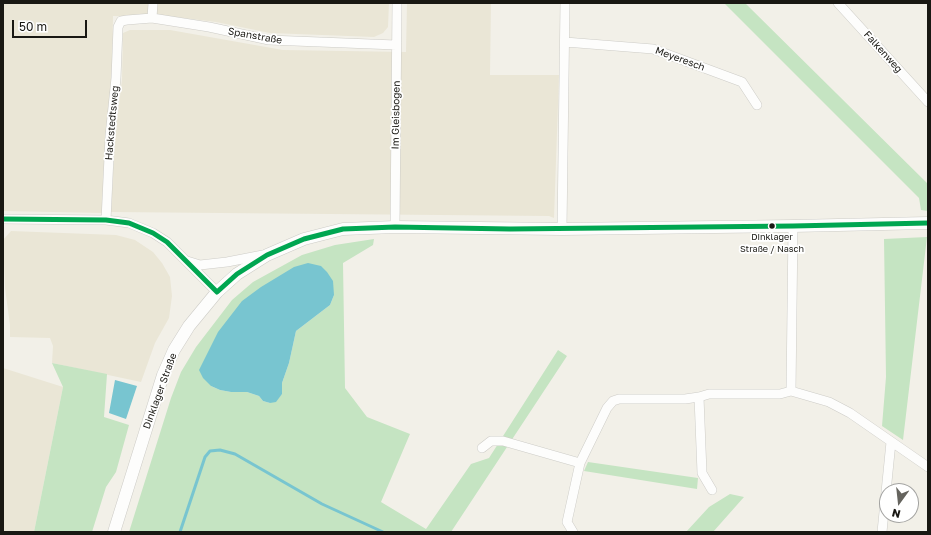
<!DOCTYPE html>
<meta charset="utf-8">
<style>
body{margin:0}
#map{position:relative;width:931px;height:535px;overflow:hidden;background:#f2f0e8;font-family:"Golos Text",sans-serif}
canvas{display:block}
.frame{position:absolute;inset:0;border:4px solid #191813;pointer-events:none}
.north{position:absolute;left:879px;top:483px;width:40px;height:40px;box-sizing:border-box;background:#fff;border:1px solid #a3a3a1;border-radius:50%;rotate:195deg;font-size:11px;font-weight:700;line-height:16px;text-align:center;color:#191813}
.north::after{content:'';display:block;margin:auto;width:14px;height:18px;background:#65645e;clip-path:polygon(50% 0,100% 100%,50% 72%,0 100%)}
.scale{position:absolute;left:12px;top:20px;width:75px;height:18px;box-sizing:border-box;border:2px solid #191813;border-top:0;padding-left:5px;font-size:12px;line-height:14px;white-space:nowrap;color:#191813;-webkit-text-stroke:3px #fff;paint-order:stroke}
</style>
<div id="map">
<canvas width="931" height="535"></canvas>
<div class="frame"></div>
<div class="north">N</div>
<div class="scale">50 m</div>
</div>
<script>
const g = document.querySelector('canvas').getContext('2d');
g.lineJoin = 'round';
function fill(path, color) { g.fillStyle = color; g.fill(path, 'evenodd'); }
const shape = rows => new Path2D(rows.map(r => 'M' + r).join(''));
function stroke(path, color, width, dash) { g.strokeStyle = color; g.lineWidth = width; g.lineCap = dash ? 'butt' : 'round'; g.setLineDash(dash || []); g.stroke(path); }
function label(font, color, halo, rows, align = 'center') {
  g.font = font + ' "Golos Text",sans-serif'; g.lineWidth = 3.5; g.setLineDash([]); g.textBaseline = 'middle'; g.strokeStyle = halo; g.fillStyle = color; for (const [text, x, y, turn = 0] of rows) {
    g.save(); g.translate(x, y); g.rotate((+turn || 0) * Math.PI / 180); g.textAlign = isNaN(turn) ? turn : align; if (halo) g.strokeText(text, 0, 0); g.fillText(text, 0, 0); g.restore();
  }
}
const built = shape([
 [3,3,389,3,388,27,383,33,374,37,270,33,216,22,175,17,113,16,112,78,103,213,3,211],
 [407,3,491,3,490,75,559,75,554,218,549,216,111,212,115,137,122,80,123,33,130,30,170,30,283,50,406,52],
 [11,231,116,235,135,240,153,252,162,263,170,277,172,296,169,318,155,343,141,382,52,363,53,346,50,338,10,337,10,325,5,288,3,240],
 [3,368,63,387,34,532,3,532]
]);
const green = shape([
 [724,3,745,3,928,184,928,211,921,210,919,198],
 [927,233,928,233,928,237,927,237,903,440,882,426,886,377,884,239,927,237],
 [374,239,373,245,343,263,345,388,367,417,410,434,381,502,426,529,471,464,489,458,558,350,567,356,451,532,129,532,171,398,181,372,196,347,232,300,253,282,302,255,335,245],
 [334,295,330,305,296,331,289,363,282,383,282,394,270,403,263,401,259,396,247,392,231,392,220,390,211,386],
 [52,363,107,374,104,417,129,425,116,472,106,487,92,532,34,532,63,387],
 [588,462,698,478,697,489,584,471],
 [730,494,744,497,713,532,686,532,709,507]
]);
const water = shape([
 [308,263,321,266,327,272,333,281,334,295,330,305,296,331,289,363,282,383,282,394,276,402,270,403,263,401,259,396,247,392,231,392,220,390,211,386,203,378,199,370,218,332,242,301,261,287,294,267],
 [115,380,137,386,126,419,109,413]
]);
const stream = shape([
 [180,532,205,457,210,451,220,450,235,454,322,504,383,532]
]);
const minor = shape([
 [838,3,928,102],
 [152,18,153,3],
 [565,42,653,49,742,82,757,105],
 [3,219,106,220,129,223,153,233,167,242,217,292],
 [106,220,110,136,116,78,118,27,121,21,127,20,152,18,209,27,269,40,396,45],
 [395,227,397,3],
 [562,229,565,3],
 [187,261,200,265,227,262,263,255],
 [791,391,829,402,850,413,928,467],
 [699,397,702,473,712,490],
 [482,448,491,441,503,441,580,463],
 [573,532,567,522,580,463,607,408,613,401,619,399,685,399,699,397,709,394,780,394,791,391,793,226],
 [882,532,891,442]
]);
const secondary = shape([
 [114,532,163,375,174,350,189,326,217,292,237,274,267,255,304,239,343,229,395,227,562,229,793,226,928,223]
]);
const bus1 = shape([
 [3,219,106,220,129,223,153,233,167,242,217,292,237,274,267,255,304,239,343,229,395,227,510,229,793,226,928,223]
]);
const markers = [
 [772,226,3.5,"#191813"]
];
const busNames = [
 ["Dinklager",772,237],
 ["Straße / Nasch",772,249]
];
const streetNames = [
 ["Spanstraße",255,36,10],
 ["Falkenweg",883,52,48],
 ["Meyeresch",680,59,20],
 ["Im Gleisbogen",396,115,-89],
 ["Hackstedtsweg",112,123,-85],
 ["Dinklager Straße",160,391,-70]
];
fill(built, '#eae6d6');
fill(green, '#c5e4c2');
fill(water, '#78c5d0');
stroke(stream, '#78c5d0', 3);
stroke(minor, '#cdccc7', 10);
stroke(secondary, '#cdccc7', 13);
stroke(minor, '#fdfdfc', 9);
stroke(secondary, '#fdfdfc', 12);
stroke(bus1, '#00a651', 5);
for (const [x, y, r, color] of markers) { const dot = new Path2D(); dot.arc(x, y, r, 0, 2 * Math.PI); g.fillStyle = color; g.fill(dot); stroke(dot, '#fff', 1.5); }
label('9px', '#191813', '#fff', busNames);
label('10px', '#191813', '#fff', streetNames);
</script>
